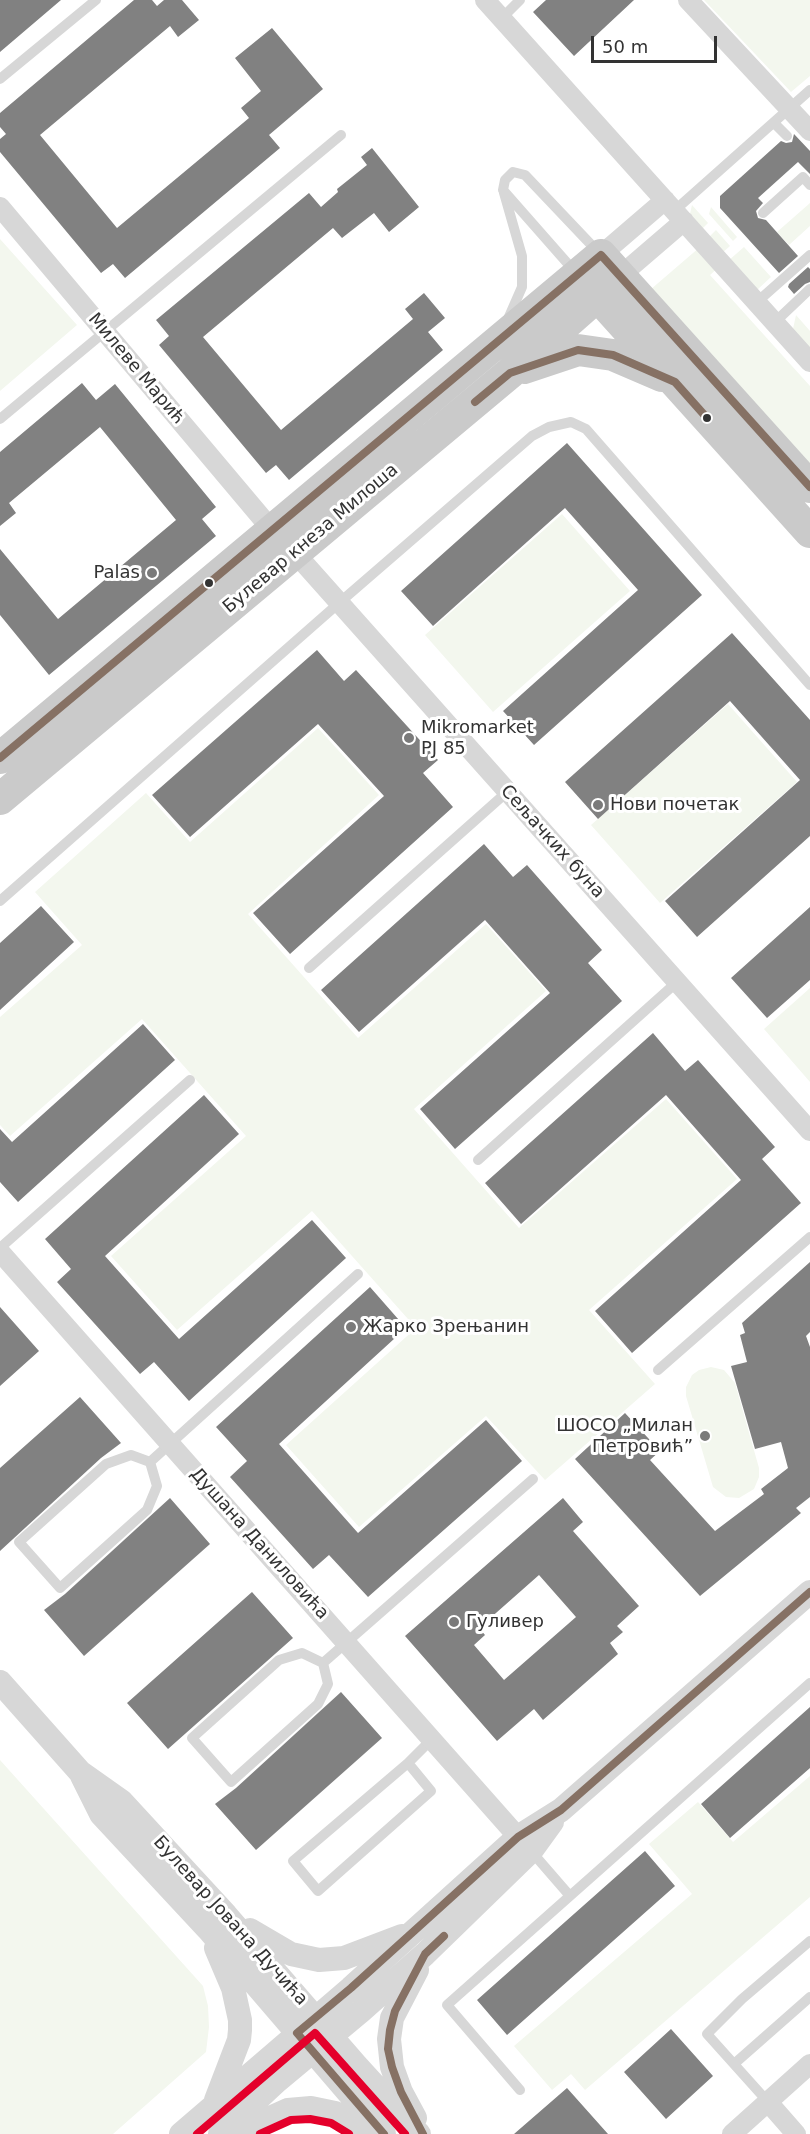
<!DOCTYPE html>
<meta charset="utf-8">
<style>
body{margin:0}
#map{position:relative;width:810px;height:2134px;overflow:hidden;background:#fff;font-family:"DejaVu Sans",sans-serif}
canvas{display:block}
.scale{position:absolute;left:591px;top:36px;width:126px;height:27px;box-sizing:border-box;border:3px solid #333;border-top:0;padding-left:8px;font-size:18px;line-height:21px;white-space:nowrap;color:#333;-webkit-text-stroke:4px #fff;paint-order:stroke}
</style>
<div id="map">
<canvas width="810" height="2134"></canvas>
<div class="scale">50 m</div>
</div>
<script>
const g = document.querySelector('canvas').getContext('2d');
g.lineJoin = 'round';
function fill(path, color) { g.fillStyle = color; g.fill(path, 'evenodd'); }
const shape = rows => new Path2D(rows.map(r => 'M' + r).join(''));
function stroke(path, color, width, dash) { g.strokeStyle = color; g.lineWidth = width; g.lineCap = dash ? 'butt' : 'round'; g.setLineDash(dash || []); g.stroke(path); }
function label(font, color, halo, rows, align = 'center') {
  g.font = font + ' "DejaVu Sans",sans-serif'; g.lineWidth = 6; g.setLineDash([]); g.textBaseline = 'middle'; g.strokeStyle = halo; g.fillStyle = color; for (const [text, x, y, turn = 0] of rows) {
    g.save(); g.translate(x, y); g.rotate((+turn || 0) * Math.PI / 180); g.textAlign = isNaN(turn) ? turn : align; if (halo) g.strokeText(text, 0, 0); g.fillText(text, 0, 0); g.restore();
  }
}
const green = shape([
 [704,0,810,0,810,76,791,92],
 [810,203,810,226,789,245,777,232],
 [692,205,708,223,700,231,689,218],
 [711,207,737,237,733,241,709,214],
 [716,230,730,246,721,254,707,239],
 [0,239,77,325,0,391],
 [700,247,719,267,710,275,810,386,810,465,643,296],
 [744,247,771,277,757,290,728,261],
 [796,315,810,331,810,350,793,329],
 [562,514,630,591,493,712,425,635],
 [728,704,797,782,660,903,591,825],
 [318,728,379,795,248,914,358,1038,486,924,546,991,414,1109,519,1228,666,1099,737,1179,589,1310,655,1384,545,1480,486,1416,359,1527,286,1445,416,1328,312,1211,177,1330,111,1256,246,1136,142,1019,10,1136,0,1125,0,1017,82,945,35,892,146,793,190,842],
 [810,988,810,1082,764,1029],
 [711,1367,724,1370,735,1383,759,1468,759,1477,754,1489,739,1498,726,1497,713,1487,686,1396,686,1387,692,1375,699,1370],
 [0,1760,203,1986,208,2006,209,2027,206,2052,113,2134,0,2134],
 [810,1776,810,1897,585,2090,571,2074,552,2090,514,2046,692,1894,649,1844,698,1802,733,1842]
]);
const building = shape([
 [0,0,61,0,0,52],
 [134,0,152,0,157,6,164,0,182,0,199,20,178,37,170,26,40,135,117,228,249,118,241,108,261,91,235,58,272,28,323,89,269,135,280,148,125,278,113,264,101,273,0,152,0,139,6,134,0,127,0,113],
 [546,0,634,0,574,56,533,12],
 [794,134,810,151,810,174,798,162,758,198,763,203,756,211,758,218,766,220,798,256,779,273,720,208,720,196,781,141,786,143,792,142],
 [372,148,419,207,389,232,374,213,342,238,333,228,203,337,281,430,413,319,405,309,424,293,445,318,428,332,443,350,289,480,276,465,266,473,159,345,169,336,156,320,309,193,321,207,338,192,337,189,367,165,361,157],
 [808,267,810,269,810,282,805,284,794,294,788,287,789,284],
 [82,383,96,400,115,384,216,507,202,519,216,536,49,675,0,615,0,549,58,619,176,520,100,427,9,503,16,513,0,526,0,452],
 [567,443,702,595,534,745,503,711,638,590,565,508,433,626,401,591],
 [732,633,810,720,810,836,697,937,665,901,800,780,730,701,598,819,565,782],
 [317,650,344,681,356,670,438,760,423,773,453,807,290,954,253,913,384,796,318,724,190,837,152,795],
 [484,844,513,877,527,865,602,950,588,963,622,1001,455,1149,420,1109,550,993,485,920,359,1032,321,990],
 [41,906,74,942,0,1010,0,943],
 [810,907,810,980,767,1018,731,978],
 [143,1024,175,1060,18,1202,0,1182,0,1129,12,1142],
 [653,1033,685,1071,698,1060,775,1147,762,1159,801,1203,632,1353,595,1311,741,1180,666,1095,521,1224,485,1183],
 [204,1095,239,1134,105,1256,179,1339,312,1220,346,1258,189,1401,154,1362,140,1374,57,1282,71,1269,45,1239],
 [810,1262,810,1332,806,1336,810,1347,810,1497,796,1508,801,1513,700,1596,575,1459,625,1413,660,1451,650,1460,715,1531,764,1494,761,1489,788,1468,781,1442,755,1449,731,1366,747,1362,740,1335,745,1333,742,1323],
 [370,1287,406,1328,279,1444,358,1533,486,1420,522,1461,368,1597,329,1555,313,1569,230,1477,247,1461,216,1427],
 [0,1307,39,1351,0,1386],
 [80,1397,121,1443,101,1458,0,1551,0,1468],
 [170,1498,210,1544,84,1656,44,1610,65,1594],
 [563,1498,583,1522,573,1531,639,1606,617,1626,623,1632,610,1643,618,1654,543,1720,534,1709,497,1741,405,1636],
 [539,1575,576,1617,504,1680,474,1645,485,1635,479,1628],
 [252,1592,293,1638,168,1749,127,1703],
 [341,1692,382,1738,256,1850,215,1804,236,1788],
 [810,1707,810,1768,730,1838,701,1804],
 [645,1851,675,1886,507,2035,477,2000],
 [671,2029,713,2076,666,2119,624,2072],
 [567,2088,608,2134,514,2134]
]);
const service = shape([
 [501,19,520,0],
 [0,79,96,0],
 [774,123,787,136],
 [504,193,522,256,522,287,508,319],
 [674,211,810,90],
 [763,213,803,177,810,185],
 [576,273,503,190,505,180,513,172,525,175,599,253],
 [757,302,810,255],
 [775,322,810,289],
 [0,419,341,135],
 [0,901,339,603,532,436,549,427,571,422,586,429,810,685],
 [309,968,507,792],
 [478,1160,677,982],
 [0,1248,190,1080],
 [658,1370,810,1237],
 [150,1462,157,1486,147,1510,60,1588,19,1542,106,1464,131,1455,150,1462,358,1274],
 [323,1663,328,1684,318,1704,231,1782,192,1738,279,1660,302,1653,323,1663,533,1479],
 [408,1763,431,1791,318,1891,293,1861,408,1763,432,1739],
 [531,1851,570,1896],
 [734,2064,810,1997],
 [520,2090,447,2005,810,1683],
 [768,2102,707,2034,742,1999,810,1941]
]);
const minor = shape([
 [485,0,810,362],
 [688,0,810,131],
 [0,207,272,530],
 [601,255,665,200],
 [620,276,684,221],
 [295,553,810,1131],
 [0,1252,518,1837],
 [768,2102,796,2134],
 [732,2134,810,2064]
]);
const tertiary = shape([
 [0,1682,80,1772,121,1801,226,1915,356,2065,419,2134],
 [82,1776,101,1814,208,1929,384,2134],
 [250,1930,291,1954,319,1960,344,1958,402,1936],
 [216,1948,233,1988,240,2020,240,2030,239,2040,216,2100],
 [415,2118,401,2092,392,2067,389,2039,392,2018,417,1970],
 [181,2134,351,1988,518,1837,561,1810,810,1592],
 [220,2134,277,2081,361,2011,425,1954,531,1851,552,1822],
 [225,2134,250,2127,288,2110,311,2108,335,2113,369,2134]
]);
const primary = shape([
 [584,281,810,532],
 [524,368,578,350,613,355,662,376],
 [0,758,601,255,810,487],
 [0,799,510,373,620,276]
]);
const bus1 = shape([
 [475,402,510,373,578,350,613,355,675,382,707,418],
 [0,758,601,255,810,487],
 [384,2134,297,2033,351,1988,518,1837,561,1810,810,1592],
 [423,2134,401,2092,392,2067,388,2049,390,2030,395,2011,425,1954,444,1936]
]);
const bus2 = shape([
 [197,2134,315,2033,405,2134],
 [260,2134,291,2120,310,2119,331,2123,349,2134]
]);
const markers = [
 [707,418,5,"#333"],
 [152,573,6,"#7a7a7a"],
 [209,583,5,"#333"],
 [409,738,6,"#7a7a7a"],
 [598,805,6,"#7a7a7a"],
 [351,1327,6,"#7a7a7a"],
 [705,1436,6,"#7a7a7a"],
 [454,1622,6,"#7a7a7a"]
];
const streetNames = [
 ["Милеве Марић",136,369,50],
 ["Булевар кнеза Милоша",311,539,-40],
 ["Сељачких буна",552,842,48],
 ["Душана Даниловића",259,1544,48],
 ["Булевар Јована Дучића",230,1921,48]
];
const poiNames = [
 ["Palas",140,573,"right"],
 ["Mikromarket",421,728],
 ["PJ 85",421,749],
 ["Нови почетак",610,805],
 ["Жарко Зрењанин",363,1327],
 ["ШОСО „Милан",693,1426,"right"],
 ["Петровић”",693,1447,"right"],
 ["Гуливер",466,1622]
];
fill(green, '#f3f7ee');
fill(building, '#818181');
stroke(service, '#d7d7d7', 10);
stroke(minor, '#d7d7d7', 20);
stroke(tertiary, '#d7d7d7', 24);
stroke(primary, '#cacaca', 32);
stroke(bus1, '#867164', 8);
stroke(bus2, '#e4002b', 8);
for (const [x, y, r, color] of markers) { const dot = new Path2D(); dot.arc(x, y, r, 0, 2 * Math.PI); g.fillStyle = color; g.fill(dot); stroke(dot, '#fff', 2); }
label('18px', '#333', '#fff', streetNames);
label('18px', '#333', '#fff', poiNames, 'left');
</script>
